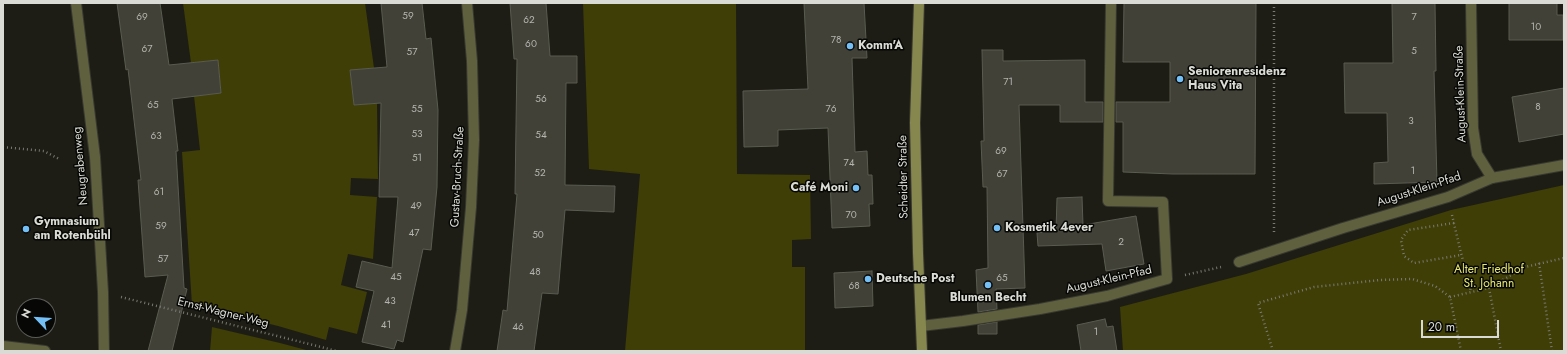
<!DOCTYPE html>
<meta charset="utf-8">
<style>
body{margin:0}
#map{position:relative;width:1567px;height:354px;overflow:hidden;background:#1d1d15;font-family:Jost,sans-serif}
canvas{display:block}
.frame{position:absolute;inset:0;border:4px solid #dbdbd6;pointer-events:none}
.north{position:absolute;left:16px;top:298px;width:40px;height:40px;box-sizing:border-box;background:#070705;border:1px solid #5c5c59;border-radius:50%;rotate:295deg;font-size:11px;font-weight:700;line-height:16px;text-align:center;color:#dbdbd6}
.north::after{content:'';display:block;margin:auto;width:14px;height:18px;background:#74c0f6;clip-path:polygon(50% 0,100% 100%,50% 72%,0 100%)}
.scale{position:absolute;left:1421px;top:320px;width:78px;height:18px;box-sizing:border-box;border:2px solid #dbdbd6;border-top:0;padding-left:5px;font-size:12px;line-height:14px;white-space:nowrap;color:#dbdbd6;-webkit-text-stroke:3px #070705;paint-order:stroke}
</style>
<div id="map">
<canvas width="1567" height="354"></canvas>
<div class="frame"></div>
<div class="north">N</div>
<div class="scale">20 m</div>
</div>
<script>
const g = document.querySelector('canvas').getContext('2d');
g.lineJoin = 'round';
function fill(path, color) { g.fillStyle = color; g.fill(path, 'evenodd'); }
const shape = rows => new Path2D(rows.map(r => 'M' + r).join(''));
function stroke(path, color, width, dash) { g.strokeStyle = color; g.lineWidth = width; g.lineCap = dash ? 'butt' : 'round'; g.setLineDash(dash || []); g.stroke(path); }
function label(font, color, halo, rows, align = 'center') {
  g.font = font + ' Jost,sans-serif'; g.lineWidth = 3; g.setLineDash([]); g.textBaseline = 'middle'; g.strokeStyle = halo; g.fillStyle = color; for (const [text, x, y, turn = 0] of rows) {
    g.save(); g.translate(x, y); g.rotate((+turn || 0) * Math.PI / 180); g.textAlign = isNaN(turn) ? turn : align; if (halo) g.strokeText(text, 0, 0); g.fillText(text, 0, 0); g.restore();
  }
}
const green = shape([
 [183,3,365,3,374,68,350,71,354,105,377,103,378,179,351,178,350,195,377,197,373,259,348,254,341,285,367,292,357,334,329,327,326,340,278,326,192,305,182,152,200,150,194,96,221,93,218,60,191,63],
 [583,3,736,3,737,174,810,175,811,239,792,240,792,267,805,267,805,351,625,351,640,174,589,169],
 [1564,185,1564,351,1123,351,1120,307,1246,274,1451,210],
 [212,327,280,343,310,351,210,351]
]);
const building = shape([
 [117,3,160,3,169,65,218,60,221,93,172,99,178,151,176,151,184,288,187,289,172,351,148,351,168,275,145,277,138,180,141,180,128,69,126,70,117,3],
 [381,3,422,3,426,39,431,38,438,110,437,187,431,250,423,249,403,342,397,340,394,349,362,342,374,291,356,287,362,261,392,268,398,197,379,197,381,103,354,105,350,70,387,67,381,3],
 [510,3,546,3,550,56,577,56,577,83,566,83,565,185,615,186,614,212,565,210,558,294,542,293,534,351,497,351,503,310,507,311,517,194,515,194,517,59,514,59,510,3],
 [804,3,864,3,867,58,852,58,855,152,867,151,868,175,872,175,873,204,869,204,870,226,832,228,828,128,778,130,778,146,744,147,743,91,808,89,804,3],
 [1124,3,1256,3,1255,174,1173,174,1123,172,1123,122,1116,122,1116,102,1170,102,1170,62,1123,62,1124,3],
 [1392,3,1435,3,1436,71,1434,71,1437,182,1374,184,1374,163,1388,162,1387,113,1345,113,1344,63,1393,63,1392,3],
 [1509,3,1557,3,1557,15,1563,15,1563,40,1509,40,1509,3],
 [982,50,1003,50,1003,61,1085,60,1085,102,1103,102,1103,122,1060,122,1060,105,1019,105,1025,288,996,289,997,309,978,312,976,270,988,268,987,187,983,187,981,141,984,141,982,50],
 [1564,88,1564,134,1519,142,1512,97,1564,88],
 [1082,197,1083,225,1136,216,1144,264,1106,271,1102,244,1038,246,1037,233,1056,230,1057,198,1082,197],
 [872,271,873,306,835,308,834,273,872,271],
 [1105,319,1107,327,1113,326,1117,351,1081,351,1077,325,1105,319],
 [997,322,997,334,978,334,978,325,997,322]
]);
const path = shape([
 [3,147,44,151,59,159],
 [1452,215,1460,249,1471,291],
 [1454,223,1408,230,1401,240,1404,256,1414,263,1461,255],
 [1274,232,1274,3],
 [1539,263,1552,351],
 [1185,275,1221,267],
 [1489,288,1501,351],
 [121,297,337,351],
 [1450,297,1489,288,1525,267,1564,258],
 [1273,351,1258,303,1314,287,1380,280,1412,279,1435,286,1450,297,1461,351]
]);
const service = shape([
 [1239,262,1343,228,1448,197,1492,178],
 [3,346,45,351]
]);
const minor = shape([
 [76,3,95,157,103,292,104,351],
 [1471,3,1473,128,1477,154,1492,178,1564,165],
 [921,326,963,321,1040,309,1107,296,1167,279,1163,202,1108,201,1111,3],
 [455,351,462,310,471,207,474,140,472,61,467,3]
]);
const secondary = shape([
 [919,3,915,123,918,253,922,351]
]);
const markers = [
 [850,46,4,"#74c0f6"],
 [1180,79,4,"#74c0f6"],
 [856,188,4,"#74c0f6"],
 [997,228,4,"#74c0f6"],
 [26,229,4,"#74c0f6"],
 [868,279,4,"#74c0f6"],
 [988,285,4,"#74c0f6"]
];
const numberNames = [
 ["59",408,17],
 ["69",142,18],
 ["7",1414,18],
 ["62",529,21],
 ["10",1536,28],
 ["78",836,41],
 ["60",531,45],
 ["67",147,50],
 ["5",1414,52],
 ["57",412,53],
 ["71",1008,83],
 ["56",541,100],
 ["65",153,106],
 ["8",1538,108],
 ["55",417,110],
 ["76",831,110],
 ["3",1411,122],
 ["53",417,135],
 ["54",541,136],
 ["63",156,137],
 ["69",1001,152],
 ["51",417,159],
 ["74",849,164],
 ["1",1413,172],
 ["52",540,174],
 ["67",1002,175],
 ["61",159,193],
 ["49",416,207],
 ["70",851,216],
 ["59",161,227],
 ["47",414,234],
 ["50",538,236],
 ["2",1121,243],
 ["57",163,260],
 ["48",535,273],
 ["45",396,278],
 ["65",1002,279],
 ["68",854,287],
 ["43",390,302],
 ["41",386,326],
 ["46",518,328],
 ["1",1096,333]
];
const poiNames = [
 ["Komm'A",858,46],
 ["Seniorenresidenz",1188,72],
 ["Haus Vita",1188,86],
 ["Café Moni",848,188,"right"],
 ["Gymnasium",34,222],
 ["am Rotenbühl",34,236],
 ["Kosmetik 4ever",1005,228],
 ["Deutsche Post",876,279],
 ["Blumen Becht",988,298,"center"]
];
const streetNames = [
 ["August-Klein-Straße",1461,94,-92],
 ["Neugrabenweg",81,166,-95],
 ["Gustav-Bruch-Straße",458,177,-87],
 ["Scheidter Straße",904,177,-91],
 ["August-Klein-Pfad",1419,190,-18],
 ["August-Klein-Pfad",1109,280,-13],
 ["Ernst-Wagner-Weg",223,313,14]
];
const parkNames = [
 ["Alter Friedhof",1489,270],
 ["St. Johann",1489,284]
];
fill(green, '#3e3e06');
fill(building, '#414138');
stroke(building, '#5a5b51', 1);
stroke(service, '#383830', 12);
stroke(minor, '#383830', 12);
stroke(secondary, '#383830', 12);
stroke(path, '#7a7a74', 2.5, [1, 3]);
stroke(service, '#5f603e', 10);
stroke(minor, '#5f603e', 10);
stroke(secondary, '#85874e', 10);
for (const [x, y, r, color] of markers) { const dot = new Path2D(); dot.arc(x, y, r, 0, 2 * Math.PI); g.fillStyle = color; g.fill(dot); stroke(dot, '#070705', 1.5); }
label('10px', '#b4b4ae', null, numberNames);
label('bold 12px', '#dbdbd6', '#070705', poiNames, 'left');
label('12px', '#dbdbd6', '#070705', streetNames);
label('12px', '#e6e86e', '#070705', parkNames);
</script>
